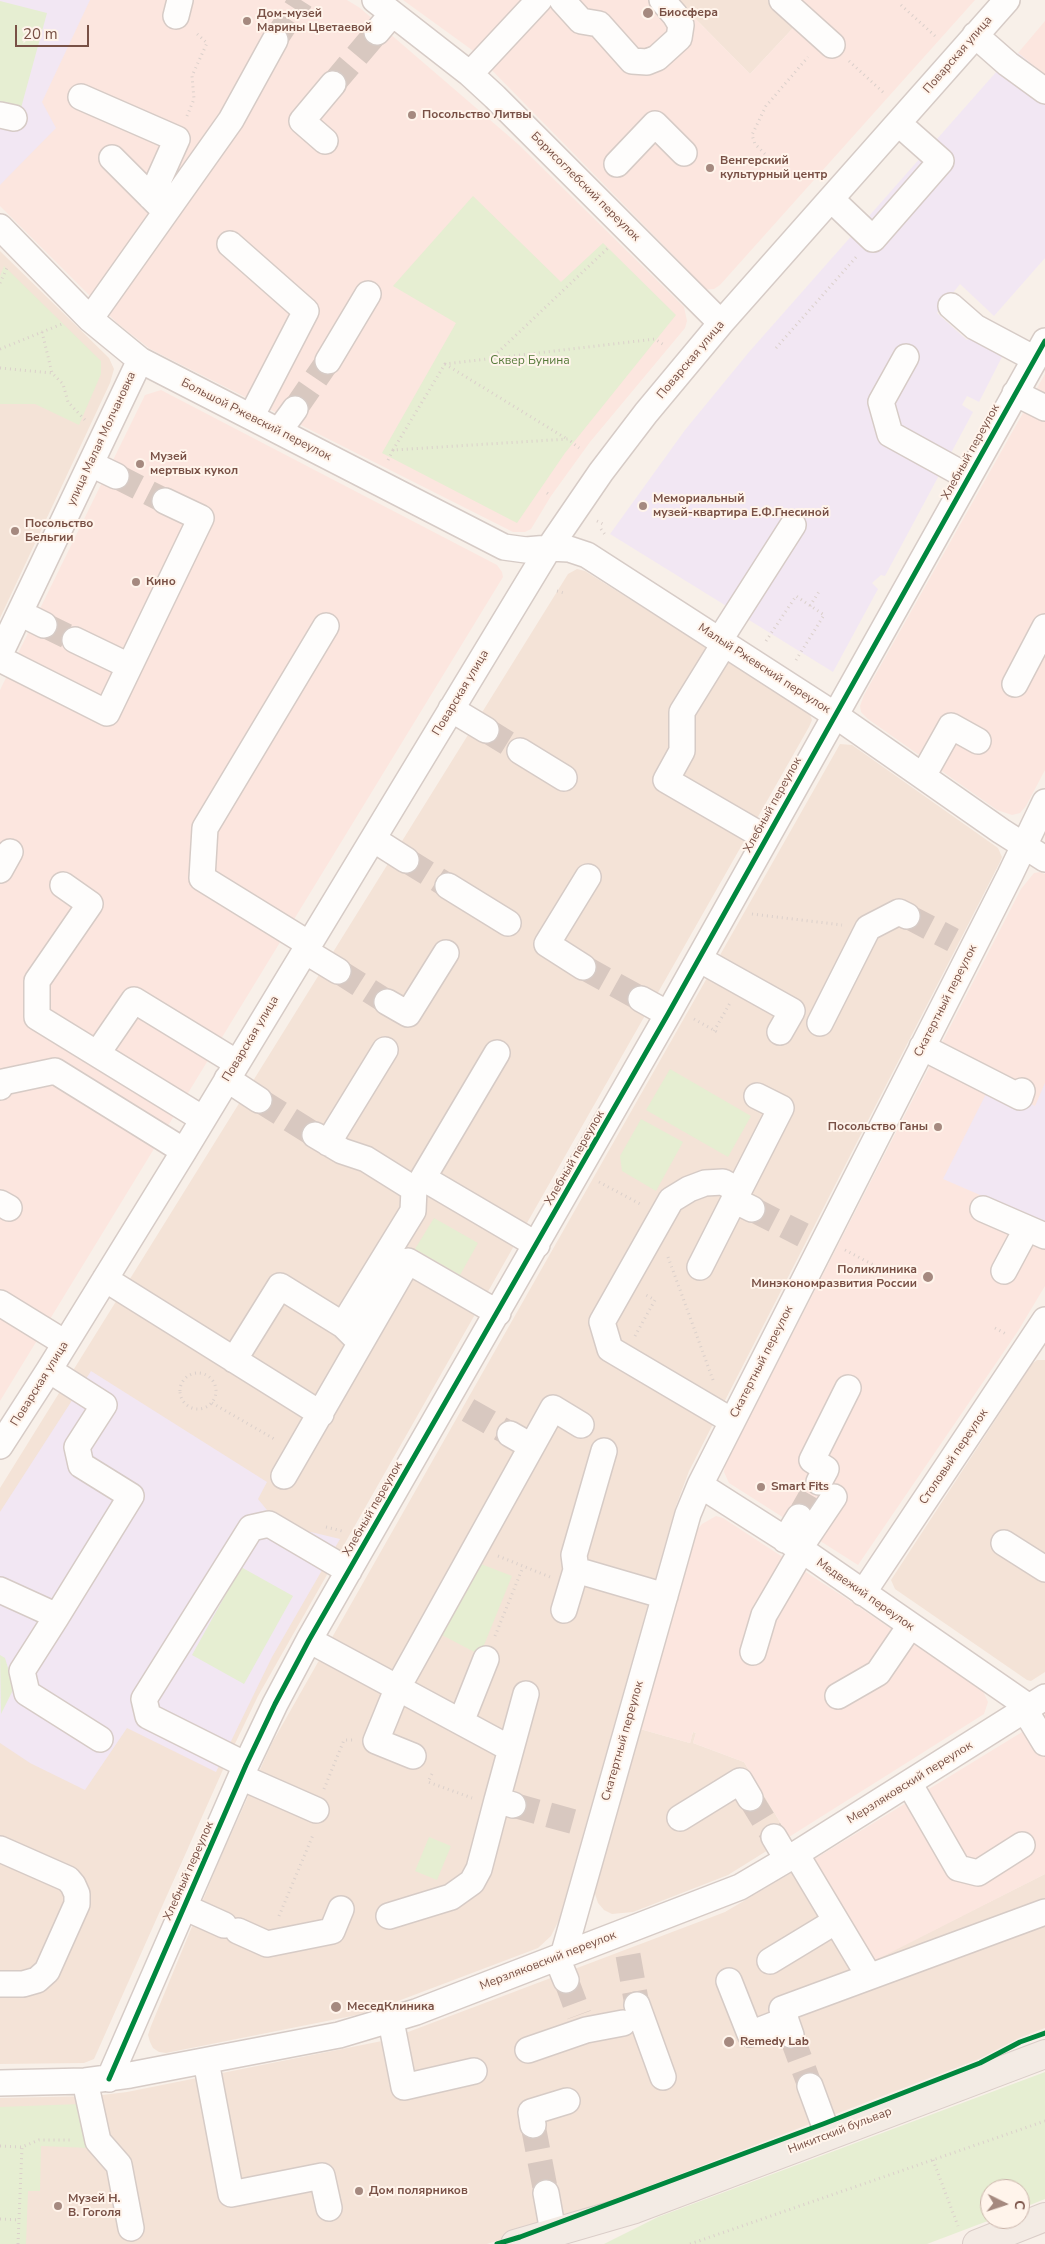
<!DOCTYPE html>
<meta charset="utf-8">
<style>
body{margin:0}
#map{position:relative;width:1045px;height:2244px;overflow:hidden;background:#f8f0e9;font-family:"Nunito Sans",sans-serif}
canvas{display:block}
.north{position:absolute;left:980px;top:2179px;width:50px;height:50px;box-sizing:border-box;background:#fff4eb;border:1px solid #c9b3a9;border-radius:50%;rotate:94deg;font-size:14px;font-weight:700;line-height:20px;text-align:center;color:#795146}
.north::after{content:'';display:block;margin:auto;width:18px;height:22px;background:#a5897f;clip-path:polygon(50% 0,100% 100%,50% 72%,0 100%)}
.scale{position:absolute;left:15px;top:25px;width:74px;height:22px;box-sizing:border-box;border:2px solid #795146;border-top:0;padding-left:6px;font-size:15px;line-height:18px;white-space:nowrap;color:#795146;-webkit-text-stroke:4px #fff4eb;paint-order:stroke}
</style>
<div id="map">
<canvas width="1045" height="2244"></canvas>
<div class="north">С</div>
<div class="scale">20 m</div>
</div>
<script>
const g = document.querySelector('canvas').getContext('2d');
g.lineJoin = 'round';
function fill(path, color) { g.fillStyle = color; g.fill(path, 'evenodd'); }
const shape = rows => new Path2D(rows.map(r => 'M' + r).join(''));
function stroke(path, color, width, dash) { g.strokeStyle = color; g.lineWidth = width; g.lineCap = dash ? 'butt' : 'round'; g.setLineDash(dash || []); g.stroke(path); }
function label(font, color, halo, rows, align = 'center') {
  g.font = font + ' "Nunito Sans",sans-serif'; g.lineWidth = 4; g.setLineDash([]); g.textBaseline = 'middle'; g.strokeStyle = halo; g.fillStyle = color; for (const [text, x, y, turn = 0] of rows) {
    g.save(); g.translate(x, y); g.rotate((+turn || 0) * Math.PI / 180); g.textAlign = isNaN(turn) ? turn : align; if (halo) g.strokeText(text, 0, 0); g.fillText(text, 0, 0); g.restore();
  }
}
const residential = shape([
 [677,0,793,0,807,13,750,74],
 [0,251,109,358,114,369,110,383,0,618],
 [577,569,585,571,809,712,812,720,809,727,258,1696,230,1754,94,2059,84,2063,0,2064,0,1488,568,574],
 [840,744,852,745,998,848,1002,857,1000,862,689,1471,676,1506,559,1920,551,1936,538,1948,385,2006,357,2015,166,2053,159,2052,153,2048,150,2042,148,2035,151,2026,219,1861,272,1743],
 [1037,1360,1045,1360,1045,1672,1031,1681,1027,1680,895,1589,891,1580,1032,1364],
 [640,1729,690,1743,693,1732,696,1733,693,1743,744,1762,789,1837,728,1875,633,1912,612,1914,604,1910,598,1903,595,1894,595,1886],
 [808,1863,868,1963,1045,1874,1045,2028,1019,2038,979,2059,607,2202,523,2233,487,2244,0,2244,0,2098,94,2096,127,2092,387,2040,725,1912]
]);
const commercial = shape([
 [0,0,347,0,360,8,518,144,684,307,687,321,685,328,590,442,551,496,531,529,525,532,513,532,150,349,117,323,0,206],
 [403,0,677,0,750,74,807,13,793,0,975,0,720,285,714,289,699,290,687,281,688,270,472,50],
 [1045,21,1045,75,1018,53],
 [1045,374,1045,770,1026,806,1020,813,1012,815,997,810,868,719,861,712,860,706,864,695],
 [161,390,497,565,502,572,503,577,0,1401,0,690,145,395],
 [1040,872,1045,874,1045,1286,1018,1331,858,1565,729,1483,724,1472,725,1465,1021,889,1034,873],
 [716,1516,723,1518,850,1601,983,1691,988,1702,984,1714,789,1837,744,1762,693,1743,696,1733,693,1732,690,1743,640,1729,697,1530,702,1524],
 [1045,1718,1045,1874,868,1964,808,1863]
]);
const education = shape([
 [0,0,90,0,42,102,56,128,0,185],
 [1018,53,1045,75,1045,258,994,316,960,284,937,313,967,340,969,338,1003,355,979,402,967,396,962,405,973,412,885,576,881,575,872,583,878,589,833,672,610,534,685,430,749,352,997,71,1000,73],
 [1045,1083,1045,1223,943,1179,989,1088,1028,1108,1031,1104,1035,1106],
 [91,1371,267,1482,258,1499,275,1520,286,1526,340,1539,272,1657,216,1772,127,1728,85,1790,30,1763,0,1743,0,1512]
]);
const green = shape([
 [0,1,47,13,21,108,0,102],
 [473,196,561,282,603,243,676,315,565,453,517,523,382,453,456,323,393,286],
 [4,266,101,361,101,374,79,425,35,404,0,404,0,276],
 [670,1069,751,1116,728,1157,646,1110],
 [641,1119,683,1142,656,1191,622,1171,620,1156],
 [434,1218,478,1243,460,1275,415,1249],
 [481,1564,512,1576,480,1655,442,1635],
 [241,1567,293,1596,244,1684,192,1655],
 [0,1655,5,1658,14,1688,1,1714],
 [429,1837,451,1846,437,1880,415,1871],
 [1045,2072,1045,2199,1020,2209,1020,2189,990,2189,990,2219,993,2219,927,2244,604,2244,658,2217],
 [80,2104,90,2148,41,2146,40,2191,28,2191,26,2244,0,2244,0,2107]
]);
const minorTunnel = shape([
 [275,40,301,0],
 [333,84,377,32],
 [295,409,328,361],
 [116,476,165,501],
 [44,625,75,640],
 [486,730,520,751],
 [406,860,448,886],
 [907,916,953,940],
 [583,967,641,999],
 [338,971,387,1002],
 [259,1100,315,1135],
 [752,1209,803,1235],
 [468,1410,510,1434],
 [799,1517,819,1482],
 [750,1798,774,1837],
 [513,1805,578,1823],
 [628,1955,637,2005],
 [566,1980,579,2015],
 [791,2035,810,2086],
 [533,2125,546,2193]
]);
const path = shape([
 [901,5,935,36],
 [849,61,884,93],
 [187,116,194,99,192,76,207,43,195,32],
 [772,161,755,144,752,135,766,106,808,57],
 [0,283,7,268],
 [42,332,52,373],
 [776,348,857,256],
 [0,349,62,324],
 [494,356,609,247],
 [445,364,567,439],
 [0,368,52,373,63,384,68,402,85,420],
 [393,450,445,364,655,339,664,345],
 [388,460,393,450,568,439,579,448],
 [547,493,551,496],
 [597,521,603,524],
 [601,529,606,536],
 [557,591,564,593],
 [810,606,820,590],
 [766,641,796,596,824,615,796,660],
 [752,914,842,925],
 [694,1019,719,1033],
 [714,1031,730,1003],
 [599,1182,642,1205],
 [845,1250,885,1271],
 [668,1257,713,1380],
 [995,1328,1006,1334],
 [635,1336,655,1300,644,1294],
 '180 1391a18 18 0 1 1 36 0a18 18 0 1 1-36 0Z',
 [212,1403,276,1440],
 [326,1527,342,1531],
 [498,1556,550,1577],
 [495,1636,523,1567],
 [432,1774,428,1782,472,1798],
 [324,1789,344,1740,353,1740],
 [279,1916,313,1835],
 [0,2146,22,2147],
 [933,2160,958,2226],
 [0,2219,19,2220],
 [18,2244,22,2147,39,2140,72,2140],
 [690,2244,1045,2121]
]);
const minor = shape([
 [375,0,470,74,495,97,721,323],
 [562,0,581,21,599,24,632,61,647,62,657,58,679,38,681,25,675,15,662,0],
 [782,0,832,45],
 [176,16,180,0],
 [377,32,392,14],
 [975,35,1008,64,1045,91],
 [470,74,539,0],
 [81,97,177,139,151,197],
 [0,115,14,118],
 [325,141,302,121,333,84],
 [112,158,162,208],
 [617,164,655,124,684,153],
 [831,199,873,239,941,161,898,123],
 [0,227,90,319,140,360,504,547,526,550,549,548,569,549,587,555,835,715,1001,831,1045,859],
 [230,244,306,311,251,417],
 [951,306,975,327,1035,359],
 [90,319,231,120,275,40],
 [906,357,881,402,890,434,968,477],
 [328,361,368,294],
 [1015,393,1045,408],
 [279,431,295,409],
 [91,464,116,476],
 [20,613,44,625],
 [75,640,129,666],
 [719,641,793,525],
 [724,644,682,712,682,751,666,780,766,838],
 [0,654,140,360],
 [0,659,107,713,201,518,165,501],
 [1015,684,1045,627],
 [451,709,486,730],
 [520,751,564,778],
 [923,776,951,726,978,741],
 [373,839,406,860],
 [0,870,10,852],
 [63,885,90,904,37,981,37,1017,203,1119],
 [448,886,508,923],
 [309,944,202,878,205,828,326,626],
 [305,951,338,971],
 [699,959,792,1011,780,1032],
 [583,967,547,944,588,877],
 [641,999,668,1014],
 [387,1002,408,1014,446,953],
 [820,1023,868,928,899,912,907,916],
 [922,1047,1020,1097,1022,1091],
 [497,1053,423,1178,537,1245],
 [97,1054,134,1000,237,1063],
 [227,1079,259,1100],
 [0,1087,3,1082,55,1071,184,1151],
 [315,1135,342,1151,366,1159,414,1189,413,1211,343,1325],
 [328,1143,385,1050],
 [0,1203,9,1208],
 [752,1209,734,1200,781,1108,757,1096],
 [983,1209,1045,1236],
 [700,1267,734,1200],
 [1004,1271,1027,1228],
 [105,1279,321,1414],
 [0,1303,65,1343],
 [234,1360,280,1286,343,1325,354,1336],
 [732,1421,610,1349,602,1322,671,1200,689,1189,705,1183,723,1182,739,1191],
 [510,1434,531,1446],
 [0,1446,49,1370,184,1151,549,548,601,472,646,413,721,323,1007,0],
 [284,1476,408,1261,498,1313],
 [819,1482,826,1469,812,1460,848,1388],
 [700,1485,802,1550,1029,1707],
 [785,1540,799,1517],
 [1004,1543,1045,1569],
 [799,1549,834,1497],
 [576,1570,574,1555,604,1451],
 [0,1590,57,1616,131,1496,81,1465,77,1447,104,1405,49,1370],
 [863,1593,1045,1320],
 [564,1610,576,1570,665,1596],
 [57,1616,22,1671,27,1693,100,1739],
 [309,1640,511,1749],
 [753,1652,764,1615,802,1550],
 [838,1696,878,1673,910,1626],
 [1025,1710,1045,1743],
 [461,1722,486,1659],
 [413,1756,376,1741,398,1687,553,1408,581,1425],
 [246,1765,148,1716,144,1699,251,1528,269,1524,349,1571],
 [241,1777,316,1810],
 [909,1783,958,1868,978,1873,1022,1845],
 [513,1805,497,1800,526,1694],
 [680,1818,740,1781,750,1798],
 [774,1837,787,1859],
 [0,1849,68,1879,73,1885,77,1894,77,1904,47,1971,37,1980,23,1984,0,1984],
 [796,1854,869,1976],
 [184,1907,224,1925],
 [389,1916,451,1897,472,1882,479,1869,497,1800],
 [238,1931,267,1944,332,1931,341,1909],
 [563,1956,688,1514,700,1485,1010,875,1045,802],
 [557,1958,566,1980],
 [770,1961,836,1921],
 [729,1981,750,2034,786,2020],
 [637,2005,663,2077],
 [391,2021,404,2087,474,2071],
 [791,2035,782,2009,1045,1912],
 [528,2050,586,2030,623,2023],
 [206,2061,231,2194,322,2176,329,2208],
 [109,2079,246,1765,275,1704,309,1640,668,1014,1045,341],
 [85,2081,98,2141,119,2165,131,2228],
 [0,2083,85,2081,130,2075,339,2035,416,2012,740,1887,796,1854,1045,1697],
 [810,2086,828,2135],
 [533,2125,531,2112,567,2101],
 [546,2193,553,2232]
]);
const major = shape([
 [515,2244,635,2209,1045,2054],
 [977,2244,1045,2217]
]);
const cycleway = shape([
 [109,2079,246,1765,275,1704,309,1640,668,1014,1045,341],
 [497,2244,520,2237,823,2124,980,2063,1020,2042,1045,2033]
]);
const markers = [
 [648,13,6,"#a5897f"],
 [247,21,5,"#a5897f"],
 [412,115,5,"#a5897f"],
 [710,168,5,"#a5897f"],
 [140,464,5,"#a5897f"],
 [643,506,5,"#a5897f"],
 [15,531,5,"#a5897f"],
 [136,582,5,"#a5897f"],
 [938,1127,5,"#a5897f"],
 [928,1277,6,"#a5897f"],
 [761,1487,5,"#a5897f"],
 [336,2007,6,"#a5897f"],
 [729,2042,6,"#a5897f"],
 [359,2191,5,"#a5897f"],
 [58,2206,5,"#a5897f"]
];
const poiNames = [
 ["Биосфера",659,13],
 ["Дом-музей",257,14],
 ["Марины Цветаевой",257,28],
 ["Посольство Литвы",422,115],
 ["Венгерский",720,161],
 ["культурный центр",720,175],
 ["Музей",150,457],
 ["мертвых кукол",150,471],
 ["Мемориальный",653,499],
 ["музей-квартира Е.Ф.Гнесиной",653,513],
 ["Посольство",25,524],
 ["Бельгии",25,538],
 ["Кино",146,582],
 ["Посольство Ганы",928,1127,"right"],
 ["Поликлиника",917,1270,"right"],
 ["Минэкономразвития России",917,1284,"right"],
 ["Smart Fits",771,1487],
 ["МеседКлиника",347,2007],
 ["Remedy Lab",740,2042],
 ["Дом полярников",369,2191],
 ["Музей Н.",68,2199],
 ["В. Гоголя",68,2213]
];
const streetNames = [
 ["Поварская улица",958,55,-49],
 ["Борисоглебский переулок",585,187,45],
 ["Поварская улица",691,360,-50],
 ["Большой Ржевский переулок",256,420,27],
 ["улица Малая Молчановка",102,439,-65],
 ["Хлебный переулок",971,452,-61],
 ["Малый Ржевский переулок",764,669,33],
 ["Поварская улица",461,693,-59],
 ["Хлебный переулок",773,805,-61],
 ["Скатертный переулок",946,1001,-63],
 ["Поварская улица",251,1039,-59],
 ["Хлебный переулок",575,1158,-60],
 ["Скатертный переулок",762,1362,-63],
 ["Поварская улица",40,1384,-58],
 ["Столовый переулок",954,1457,-56],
 ["Хлебный переулок",373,1509,-60],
 ["Медвежий переулок",865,1595,35],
 ["Скатертный переулок",623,1741,-74],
 ["Мерзляковский переулок",910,1783,-32],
 ["Хлебный переулок",189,1871,-66],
 ["Мерзляковский переулок",548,1961,-21],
 ["Никитский бульвар",840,2131,-21]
];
const parkNames = [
 ["Сквер Бунина",530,361]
];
fill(residential, '#f4e3d7');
fill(commercial, '#fce6df');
fill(education, '#f2e7f3');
fill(green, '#e6eed2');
stroke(minorTunnel, '#d8c8c0', 25, [25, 12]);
stroke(minor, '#d6cbc6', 28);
stroke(major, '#dacdc8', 30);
stroke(path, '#dbd0cb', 3, [1, 4]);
stroke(minor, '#fefdfc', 25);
stroke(major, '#f3ebe4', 28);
stroke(cycleway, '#00873e', 5);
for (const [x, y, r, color] of markers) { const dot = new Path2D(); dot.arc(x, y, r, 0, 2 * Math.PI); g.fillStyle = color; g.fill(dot); stroke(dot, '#fff4eb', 2); }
label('bold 12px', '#795146', '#fff4eb', poiNames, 'left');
label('12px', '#795146', '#fff4eb', streetNames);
label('12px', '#567a3a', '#fff4eb', parkNames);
</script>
